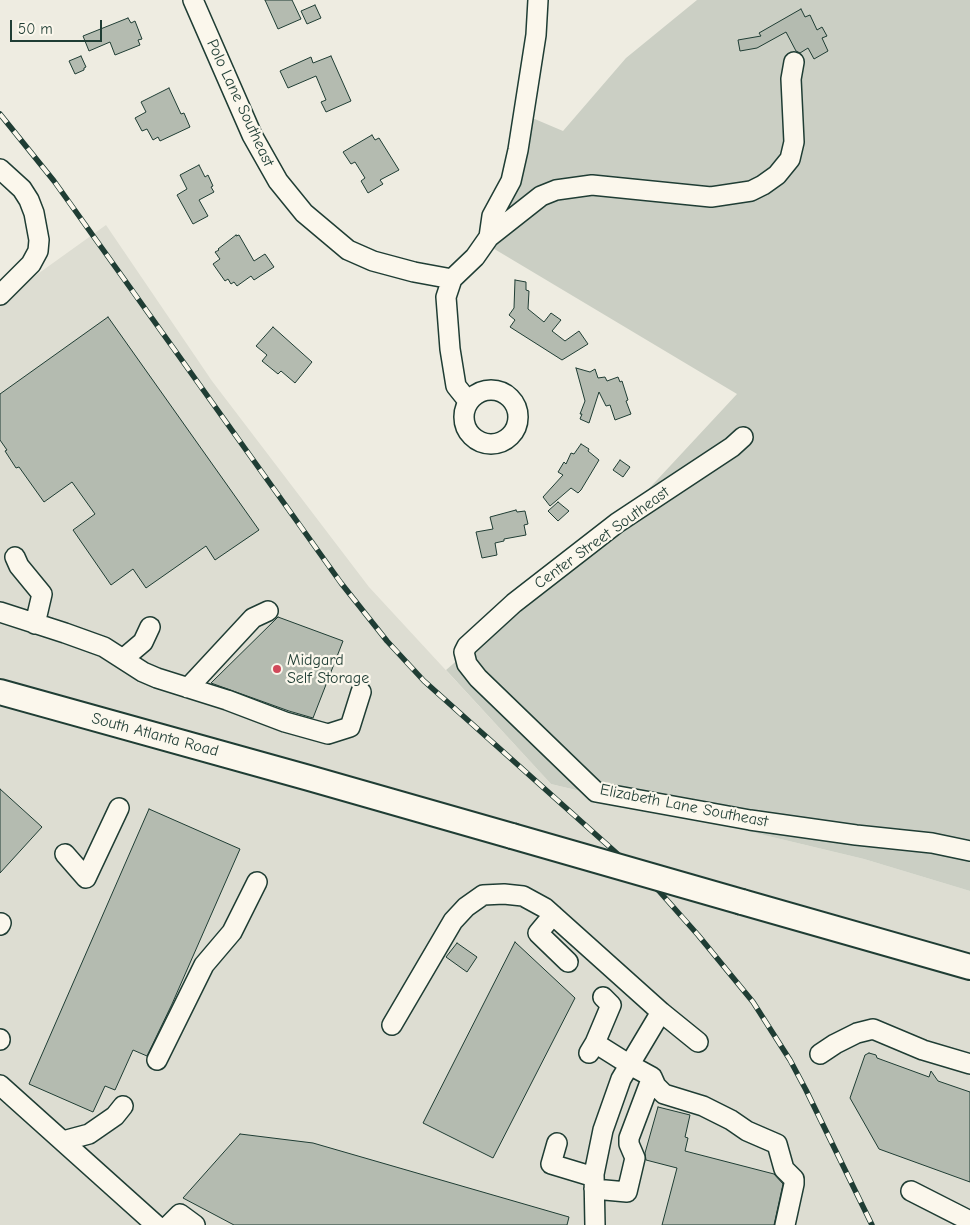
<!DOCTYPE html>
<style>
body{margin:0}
#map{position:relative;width:970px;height:1225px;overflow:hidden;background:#eeece1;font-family:"Comic Neue",sans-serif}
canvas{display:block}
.scale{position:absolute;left:10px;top:20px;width:92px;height:22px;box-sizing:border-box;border:2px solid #1f3d34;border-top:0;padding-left:6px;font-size:15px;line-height:18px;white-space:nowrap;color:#1f3d34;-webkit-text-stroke:4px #fbf7ec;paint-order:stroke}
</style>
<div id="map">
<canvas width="970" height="1225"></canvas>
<div class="scale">50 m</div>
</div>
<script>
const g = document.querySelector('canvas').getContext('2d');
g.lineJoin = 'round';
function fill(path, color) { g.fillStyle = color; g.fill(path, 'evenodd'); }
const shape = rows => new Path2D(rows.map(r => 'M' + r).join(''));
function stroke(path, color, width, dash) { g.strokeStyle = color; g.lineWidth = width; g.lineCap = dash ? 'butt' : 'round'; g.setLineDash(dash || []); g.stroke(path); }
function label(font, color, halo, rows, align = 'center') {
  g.font = font + ' "Comic Neue",sans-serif'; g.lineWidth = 4.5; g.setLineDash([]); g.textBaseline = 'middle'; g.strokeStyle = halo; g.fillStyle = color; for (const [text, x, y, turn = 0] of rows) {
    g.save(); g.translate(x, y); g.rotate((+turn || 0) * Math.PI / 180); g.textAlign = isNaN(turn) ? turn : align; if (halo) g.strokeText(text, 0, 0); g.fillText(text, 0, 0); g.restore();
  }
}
const built = shape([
 [106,225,212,381,369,587,551,784,864,859,970,891,970,1225,0,1225,0,301]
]);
const green = shape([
 [697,0,970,0,970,891,864,859,551,784,446,670,617,523,737,394,491,247,530,117,563,131,626,58]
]);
const building = shape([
 [265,0,292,0,301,19,278,29,265,0],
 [315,5,321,18,307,24,301,11,315,5],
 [801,9,805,17,810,15,817,30,822,27,827,36,822,38,828,51,814,59,808,48,800,53,796,51,786,32,757,48,740,51,738,40,761,36,759,33,801,9],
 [128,18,131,23,135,21,142,39,138,40,140,45,115,55,110,42,89,51,83,36,128,18],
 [81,56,86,67,84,68,84,70,75,74,69,61,81,56],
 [331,56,351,101,326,112,321,102,326,100,316,76,288,88,280,71,311,57,313,63,331,56],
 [169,88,181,114,184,113,190,127,160,141,158,137,153,140,147,129,142,131,135,118,146,112,141,102,169,88],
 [372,135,375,140,379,138,399,170,380,180,383,184,368,193,361,181,365,178,355,162,351,164,343,152,372,135],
 [199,165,205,177,208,175,213,186,211,187,214,192,199,200,208,216,193,224,177,195,187,189,180,175,199,165],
 [236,235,236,236,239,235,254,261,265,254,274,267,254,280,251,276,237,286,234,282,231,284,228,279,225,281,213,264,220,259,215,252,219,250,218,249,236,235],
 [515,280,526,282,526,290,529,291,528,309,544,322,551,313,561,320,552,331,565,341,579,331,588,344,562,360,510,327,515,320,509,315,514,308,515,280],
 [108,317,259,530,215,560,206,546,146,588,133,569,111,585,73,530,95,514,72,482,44,502,19,467,16,468,5,451,7,450,0,440,0,394,108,317],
 [273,327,312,362,295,383,281,371,278,374,262,361,267,355,256,346,273,327],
 [576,368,590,372,595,369,598,378,605,377,607,381,618,377,620,382,622,381,628,400,626,401,631,414,615,420,610,405,606,406,599,392,589,423,580,419,582,414,580,414,585,401,576,368],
 [581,444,589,449,588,451,599,460,581,490,578,493,571,488,550,506,543,497,563,475,558,472,564,462,566,464,571,453,574,454,581,444],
 [620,460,630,467,623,477,613,470,620,460],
 [558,502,569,511,558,521,548,511,558,502],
 [516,510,517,512,525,511,528,524,524,525,526,535,504,539,504,541,495,543,497,555,482,558,476,532,493,529,490,517,516,510],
 [278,617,343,641,313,718,289,711,211,683,278,617],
 [0,789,42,827,0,873,0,789],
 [149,809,240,849,172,1004,147,1056,133,1050,115,1090,105,1086,93,1112,29,1084,149,809],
 [515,942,575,998,493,1158,423,1123,515,942],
 [457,943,477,957,467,972,446,957,457,943],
 [869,1053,876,1055,877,1058,929,1077,931,1071,938,1081,970,1092,970,1182,879,1149,850,1098,865,1055,869,1053],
 [658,1107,690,1115,685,1137,688,1138,685,1151,774,1174,783,1184,774,1225,662,1225,677,1168,646,1160,645,1153,658,1107],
 [240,1134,313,1143,569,1217,567,1225,234,1225,183,1198,240,1134]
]);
const minor = shape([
 [193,0,252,135,278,181,304,213,348,250,373,261,414,272,452,279],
 [0,169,22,189,29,200,34,213,39,240,38,251,31,264,0,295],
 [489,237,492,216,511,181,518,150,536,35,538,0],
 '464 417a27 27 0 1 1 54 0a27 27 0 1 1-54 0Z',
 [468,401,456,386,450,349,446,297,452,279,475,257,489,237,541,196,556,190,592,185,711,197,751,191,763,185,777,175,790,159,794,142,791,79,794,62],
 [743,437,732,447,617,523,514,603,467,646,464,652,467,664,478,678,596,792,750,820,856,835,932,843,970,851],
 [15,557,19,566,42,594,35,624],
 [0,612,65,633,104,647,143,672,157,678,227,700,285,722,328,734,350,727,361,692],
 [123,659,143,642,150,627],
 [188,688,253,618,268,611],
 [65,854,86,878,119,808],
 [553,915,538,933,568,962],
 [0,925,1,923],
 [392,1025,453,921,466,907,483,895,504,894,523,896,545,908,661,1012,698,1042],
 [0,1040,0,1039],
 [595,1043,611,1005,603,997],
 [589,1053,595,1043,630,1065,652,1077,629,1138,629,1144,635,1158,627,1192,594,1189],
 [820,1054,835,1044,857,1033,873,1029,923,1050,970,1064],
 [157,1060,204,965,232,932,257,882],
 [652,1077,656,1086,664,1094,703,1106,731,1120,747,1131,777,1144,784,1169,794,1179,794,1184,785,1225],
 [0,1085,156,1225],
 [63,1141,89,1134,115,1116,123,1106],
 [557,1143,551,1164,594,1177],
 [911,1191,970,1221],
 [169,1225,180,1214,195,1225],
 [595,1225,594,1174,603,1130,621,1079,661,1012]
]);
const major = shape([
 [0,692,309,778,512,836],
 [742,902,970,967]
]);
const rail = shape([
 [0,114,54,181,341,583,387,641,424,681,659,891,698,935,753,1002,790,1060,806,1090,872,1225]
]);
const majorBridge = shape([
 [512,836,742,902]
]);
const markers = [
 [277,669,5,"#d1495b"]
];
const streetNames = [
 ["Polo Lane Southeast",240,103,65],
 ["Center Street Southeast",602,538,-36],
 ["South Atlanta Road",155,735,15],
 ["Elizabeth Lane Southeast",684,806,11]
];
const poiNames = [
 ["Midgard",287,660],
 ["Self Storage",287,678]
];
fill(built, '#ddddd2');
fill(green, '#cbcfc4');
fill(building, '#b4bbb0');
stroke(building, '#1f3d34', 1);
stroke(minor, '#1f3d34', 22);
stroke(major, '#1f3d34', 28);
stroke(minor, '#fbf7ec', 19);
stroke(major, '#fbf7ec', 24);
stroke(rail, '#1f3d34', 5.5);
stroke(rail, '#fbf7ec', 4, [11]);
stroke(majorBridge, '#1f3d34', 28, []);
stroke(majorBridge, '#fbf7ec', 24);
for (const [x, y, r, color] of markers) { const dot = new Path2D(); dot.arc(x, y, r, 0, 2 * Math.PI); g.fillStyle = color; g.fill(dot); stroke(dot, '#fbf7ec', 2); }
label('16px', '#1f3d34', '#fbf7ec', streetNames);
label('16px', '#1f3d34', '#fbf7ec', poiNames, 'left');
</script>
